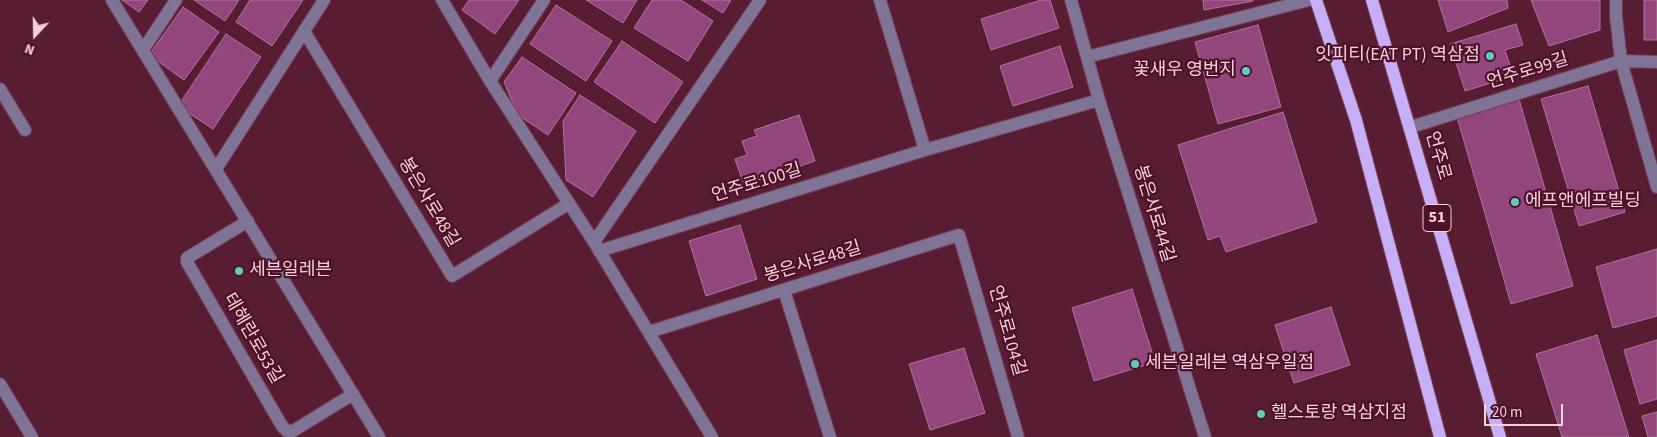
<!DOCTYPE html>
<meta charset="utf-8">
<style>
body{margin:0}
#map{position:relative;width:1657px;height:437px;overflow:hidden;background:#591d33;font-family:"Source Sans 3",sans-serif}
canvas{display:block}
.north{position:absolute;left:10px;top:10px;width:50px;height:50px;-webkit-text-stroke:4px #4d1229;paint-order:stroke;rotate:201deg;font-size:14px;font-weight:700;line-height:20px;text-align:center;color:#f5cfd9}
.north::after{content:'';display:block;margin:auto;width:18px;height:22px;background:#f5cfd9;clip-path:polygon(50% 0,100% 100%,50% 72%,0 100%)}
.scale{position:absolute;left:1484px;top:404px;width:79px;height:22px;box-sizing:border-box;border:2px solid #f5cfd9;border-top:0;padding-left:6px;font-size:15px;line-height:18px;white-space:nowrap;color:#f5cfd9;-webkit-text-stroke:4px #4d1229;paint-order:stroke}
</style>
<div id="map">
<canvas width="1657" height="437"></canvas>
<div class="north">N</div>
<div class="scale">20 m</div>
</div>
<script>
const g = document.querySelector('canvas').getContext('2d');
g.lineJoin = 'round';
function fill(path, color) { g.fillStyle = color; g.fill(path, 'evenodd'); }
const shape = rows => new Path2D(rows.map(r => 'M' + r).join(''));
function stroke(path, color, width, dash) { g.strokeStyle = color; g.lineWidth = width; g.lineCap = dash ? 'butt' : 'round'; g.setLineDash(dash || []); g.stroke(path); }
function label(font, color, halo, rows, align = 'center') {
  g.font = font + ' "Source Sans 3","Noto Sans KR",sans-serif'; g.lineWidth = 4.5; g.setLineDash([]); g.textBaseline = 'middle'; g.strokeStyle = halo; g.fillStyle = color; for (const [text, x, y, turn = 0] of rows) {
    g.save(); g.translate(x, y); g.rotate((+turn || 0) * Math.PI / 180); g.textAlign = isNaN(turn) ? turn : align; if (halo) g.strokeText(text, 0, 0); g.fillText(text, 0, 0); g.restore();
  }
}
const building = shape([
 [122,0,148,0,139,12,122,0],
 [194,0,239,0,225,21,194,0],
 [250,0,303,0,272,46,236,22,250,0],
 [469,0,519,0,495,34,462,10,469,0],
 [586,0,637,0,623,23,586,0],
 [652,0,681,0,713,21,688,61,634,28,652,0],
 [702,0,731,0,723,13,702,0],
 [1041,0,1050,0,1059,28,991,50,981,19,1041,0],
 [1203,0,1253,0,1253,1,1204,10,1203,0],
 [1438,0,1507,0,1508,8,1448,32,1438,0],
 [1531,0,1600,0,1600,30,1549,46,1531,0],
 [1644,0,1657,0,1657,40,1644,40,1644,0],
 [556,5,612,41,586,81,530,44,556,5],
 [183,7,219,32,184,80,149,55,183,7],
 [1516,24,1523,45,1505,50,1513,76,1465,91,1450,44,1516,24],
 [1258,25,1281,107,1218,124,1195,42,1258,25],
 [226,34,261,57,213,129,178,106,226,34],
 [622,41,683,82,655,123,594,82,622,41],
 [1060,46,1073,87,1013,106,1000,66,1060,46],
 [522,57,576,93,548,135,518,115,504,82,522,57],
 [1588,86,1625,212,1579,226,1541,99,1588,86],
 [580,95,636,131,593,197,566,180,563,121,580,95],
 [1519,99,1573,286,1511,304,1457,117,1519,99],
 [1283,112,1317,222,1226,252,1220,236,1208,240,1178,145,1283,112],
 [799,115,815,161,744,185,735,159,747,155,742,141,757,136,754,130,799,115],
 [740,225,757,279,706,296,689,241,740,225],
 [1657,249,1657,316,1613,328,1596,267,1657,249],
 [1132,289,1155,362,1094,381,1072,308,1132,289],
 [1331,307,1350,365,1294,383,1275,325,1331,307],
 [1597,335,1629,437,1562,437,1536,354,1597,335],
 [1657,340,1657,399,1640,404,1624,350,1657,340],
 [964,348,985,413,930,430,909,364,964,348],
 [1657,412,1657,437,1648,437,1642,416,1657,412]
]);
const minor = shape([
 [112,0,379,437],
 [442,0,490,81,594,242,712,437],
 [880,0,925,150],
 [1071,0,1099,100,1205,437],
 [1616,0,1616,16,1621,61,1657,187],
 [304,31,452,276,568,204],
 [143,50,176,0],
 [1087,57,1309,0],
 [490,81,544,0],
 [0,89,25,130],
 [1411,127,1621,61,1657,62],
 [216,169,324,0],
 [248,221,187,258,187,262,282,426,287,431,293,431,353,394],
 [594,242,760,0],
 [599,251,925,150,1099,100],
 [784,290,830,437],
 [649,332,959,235,1018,437],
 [0,384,32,437]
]);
const major = shape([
 [1316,0,1356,120,1440,437],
 [1372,0,1500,437]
]);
const markers = [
 [1490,56,5,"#5cceba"],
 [1246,71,5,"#5cceba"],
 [1515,202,5,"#5cceba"],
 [239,271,5,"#5cceba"],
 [1135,364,5,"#5cceba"],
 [1261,414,5,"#5cceba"]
];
const shields = [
 [1437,218,28]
];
const shieldNames = [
 ["51",1437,218]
];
const poiNames = [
 ["잇피티(EAT PT) 역삼점",1480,56,"right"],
 ["꽃새우 영번지",1236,71,"right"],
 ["에프앤에프빌딩",1525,202],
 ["세븐일레븐",249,271],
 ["세븐일레븐 역삼우일점",1145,364],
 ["헬스토랑 역삼지점",1271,414]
];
const streetNames = [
 ["언주로99길",1528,72,-17],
 ["언주로",1437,156,74],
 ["언주로100길",757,184,-17],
 ["봉은사로48길",428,203,59],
 ["봉은사로44길",1153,214,73],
 ["봉은사로48길",813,263,-17],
 ["언주로104길",1006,331,74],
 ["테헤란로53길",252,339,60]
];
fill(building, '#92467b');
stroke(building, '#af749b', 1);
stroke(minor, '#753d51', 14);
stroke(major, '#753d51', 14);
stroke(minor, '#7f7396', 12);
stroke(major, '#c7aef7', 12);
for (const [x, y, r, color] of markers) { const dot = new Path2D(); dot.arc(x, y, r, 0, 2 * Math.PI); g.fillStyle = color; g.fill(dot); stroke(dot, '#4d1229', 2); }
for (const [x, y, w] of shields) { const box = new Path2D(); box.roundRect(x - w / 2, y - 13.5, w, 27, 4); g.fillStyle = '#4d1229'; g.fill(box); stroke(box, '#f5cfd9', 1); }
label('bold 16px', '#f5cfd9', null, shieldNames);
label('18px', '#f5cfd9', '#4d1229', poiNames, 'left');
label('18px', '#f5cfd9', '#4d1229', streetNames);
</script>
